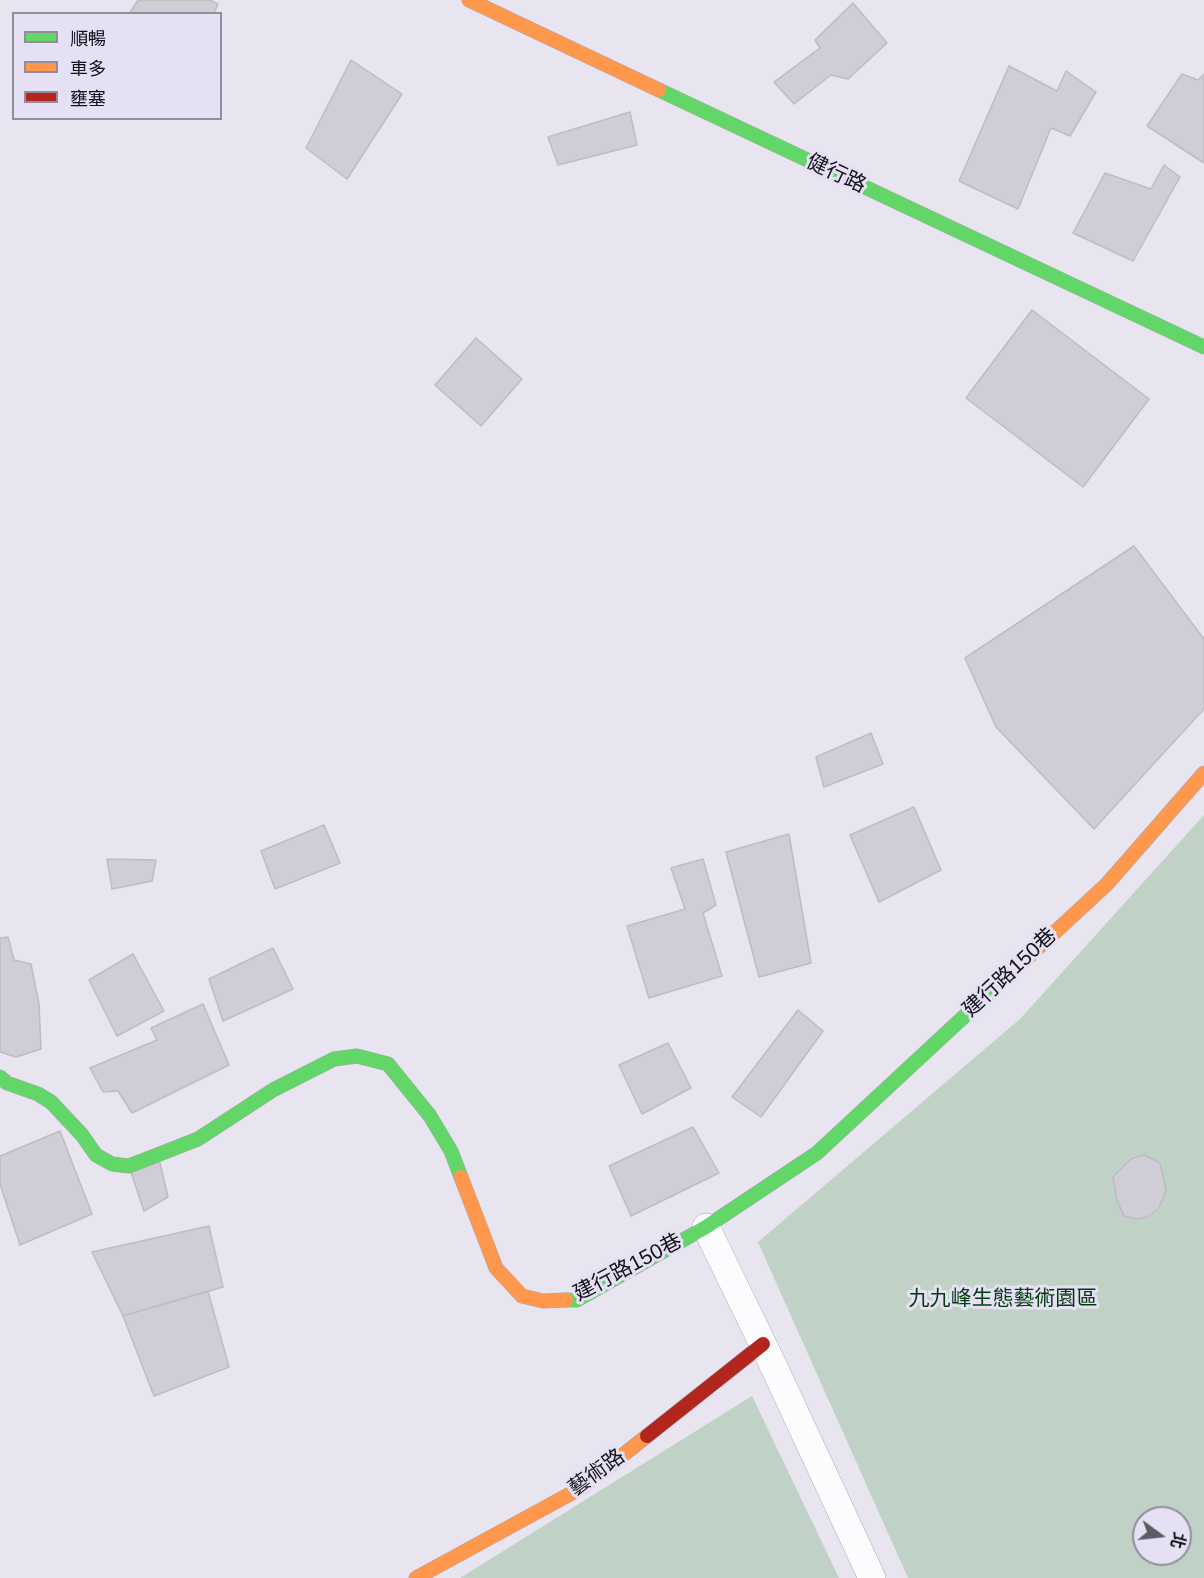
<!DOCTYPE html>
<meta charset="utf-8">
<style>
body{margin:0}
#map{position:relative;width:1204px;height:1578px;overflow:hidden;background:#e8e4f0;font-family:Arial,"Noto Sans TC",sans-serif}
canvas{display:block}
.legend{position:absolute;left:12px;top:12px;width:210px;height:108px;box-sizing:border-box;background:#e6e0f4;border:2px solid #928d9c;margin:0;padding:8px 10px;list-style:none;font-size:18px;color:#131118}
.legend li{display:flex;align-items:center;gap:12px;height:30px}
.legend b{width:30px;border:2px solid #928d9c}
.north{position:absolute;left:1132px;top:1506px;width:60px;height:60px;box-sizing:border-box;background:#e6e0f4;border:2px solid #928d9c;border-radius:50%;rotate:105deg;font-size:16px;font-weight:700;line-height:24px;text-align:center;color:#131118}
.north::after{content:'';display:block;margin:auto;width:21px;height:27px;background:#5e5b64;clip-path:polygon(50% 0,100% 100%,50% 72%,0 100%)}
</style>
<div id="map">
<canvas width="1204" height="1578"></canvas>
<ul class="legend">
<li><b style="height:8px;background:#63d668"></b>順暢</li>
<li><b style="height:8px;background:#ff974d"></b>車多</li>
<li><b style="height:8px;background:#b3261e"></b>壅塞</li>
</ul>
<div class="north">北</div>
</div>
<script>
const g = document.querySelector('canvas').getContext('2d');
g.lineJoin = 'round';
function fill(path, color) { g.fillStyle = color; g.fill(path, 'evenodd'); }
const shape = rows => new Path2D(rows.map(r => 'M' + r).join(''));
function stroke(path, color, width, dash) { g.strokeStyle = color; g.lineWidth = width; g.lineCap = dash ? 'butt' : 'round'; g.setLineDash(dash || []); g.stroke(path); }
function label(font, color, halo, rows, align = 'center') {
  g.font = font + ' Arial,"Noto Sans TC",sans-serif'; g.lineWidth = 6; g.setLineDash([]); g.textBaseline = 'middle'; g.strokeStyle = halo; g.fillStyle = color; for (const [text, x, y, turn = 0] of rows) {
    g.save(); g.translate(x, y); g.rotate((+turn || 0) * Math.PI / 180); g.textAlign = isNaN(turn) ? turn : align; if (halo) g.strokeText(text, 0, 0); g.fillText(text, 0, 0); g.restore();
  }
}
const green = shape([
 [1204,815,1204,1578,908,1578,758,1242,1020,1019],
 [1144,1518,1180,1518,1180,1554,1144,1554],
 [752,1396,839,1578,460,1578]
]);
const building = shape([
 [138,0,210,0,218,4,214,14,129,14,138,0],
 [853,3,887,43,848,79,831,75,794,104,774,82,820,48,815,40,853,3],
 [351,60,402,94,347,179,306,148,351,60],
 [1009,66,1057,91,1066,71,1096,92,1070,136,1051,128,1018,209,959,181,1009,66],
 [1182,74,1198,80,1204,74,1204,163,1147,126,1182,74],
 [630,112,637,145,558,165,548,137,630,112],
 [1164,165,1180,177,1133,261,1073,233,1105,173,1151,189,1164,165],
 [1032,310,1149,399,1083,487,966,398,1032,310],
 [476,338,522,379,481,426,435,385,476,338],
 [1134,546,1204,639,1204,709,1094,829,996,727,965,658,1134,546],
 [871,733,883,764,824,787,816,757,871,733],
 [914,807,941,870,879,902,850,835,914,807],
 [324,825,340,863,275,889,261,851,324,825],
 [789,834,811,963,759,977,726,852,789,834],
 [107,859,156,860,152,881,112,889,107,859],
 [703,859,716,905,703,913,722,976,649,998,627,926,685,909,671,868,703,859],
 [8,937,14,960,31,964,39,1004,41,1049,16,1057,0,1052,0,938,8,937],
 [273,948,293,989,223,1021,209,979,273,948],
 [133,954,164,1011,117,1036,89,980,133,954],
 [203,1004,229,1065,132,1113,118,1091,103,1092,90,1068,157,1040,151,1028,203,1004],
 [798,1010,823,1031,761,1117,732,1097,798,1010],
 [668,1043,691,1088,642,1114,619,1065,668,1043],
 [693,1127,719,1173,631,1216,609,1166,693,1127],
 [60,1131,92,1214,20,1245,0,1184,0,1156,60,1131],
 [1144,1155,1160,1163,1166,1190,1159,1208,1147,1217,1137,1219,1124,1216,1117,1200,1113,1177,1131,1159,1144,1155],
 [159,1159,168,1197,144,1211,131,1172,159,1159],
 [209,1226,223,1287,123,1316,92,1252,209,1226],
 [208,1291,229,1367,154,1396,123,1316,208,1291]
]);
const street = shape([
 [706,1227,773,1365,872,1578]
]);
const fast = shape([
 [659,90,1204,347],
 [0,1077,7,1083,38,1094,51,1102,82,1135,96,1155,112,1164,129,1166,198,1139,273,1090,334,1059,357,1056,388,1064,430,1116,451,1151,461,1177],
 [566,1300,577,1300,706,1227,817,1153,1012,972]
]);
const slow = shape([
 [469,0,659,90],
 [1012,972,1107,884,1204,773],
 [461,1177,496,1268,522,1296,543,1301,566,1300],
 [416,1578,581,1488,647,1436]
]);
const jam = shape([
 [647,1436,763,1344]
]);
const streetNames = [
 ["健行路",836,174,25],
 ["建行路150巷",1010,973,-43],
 ["建行路150巷",628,1268,-28],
 ["藝術路",597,1473,-36]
];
const parkNames = [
 ["九九峰生態藝術園區",1003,1299]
];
fill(green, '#c0d2c5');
fill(building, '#d1cdd7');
stroke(building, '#bebbc5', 1.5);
stroke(street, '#a9a6af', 28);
stroke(fast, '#a9a6af', 15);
stroke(slow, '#a9a6af', 15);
stroke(jam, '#a9a6af', 15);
stroke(street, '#fcfbfd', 27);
stroke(fast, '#63d668', 14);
stroke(slow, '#ff974d', 14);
stroke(jam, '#b3261e', 14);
label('21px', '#131118', '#e6e0f4', streetNames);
label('21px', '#013a0d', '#e6e0f4', parkNames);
</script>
